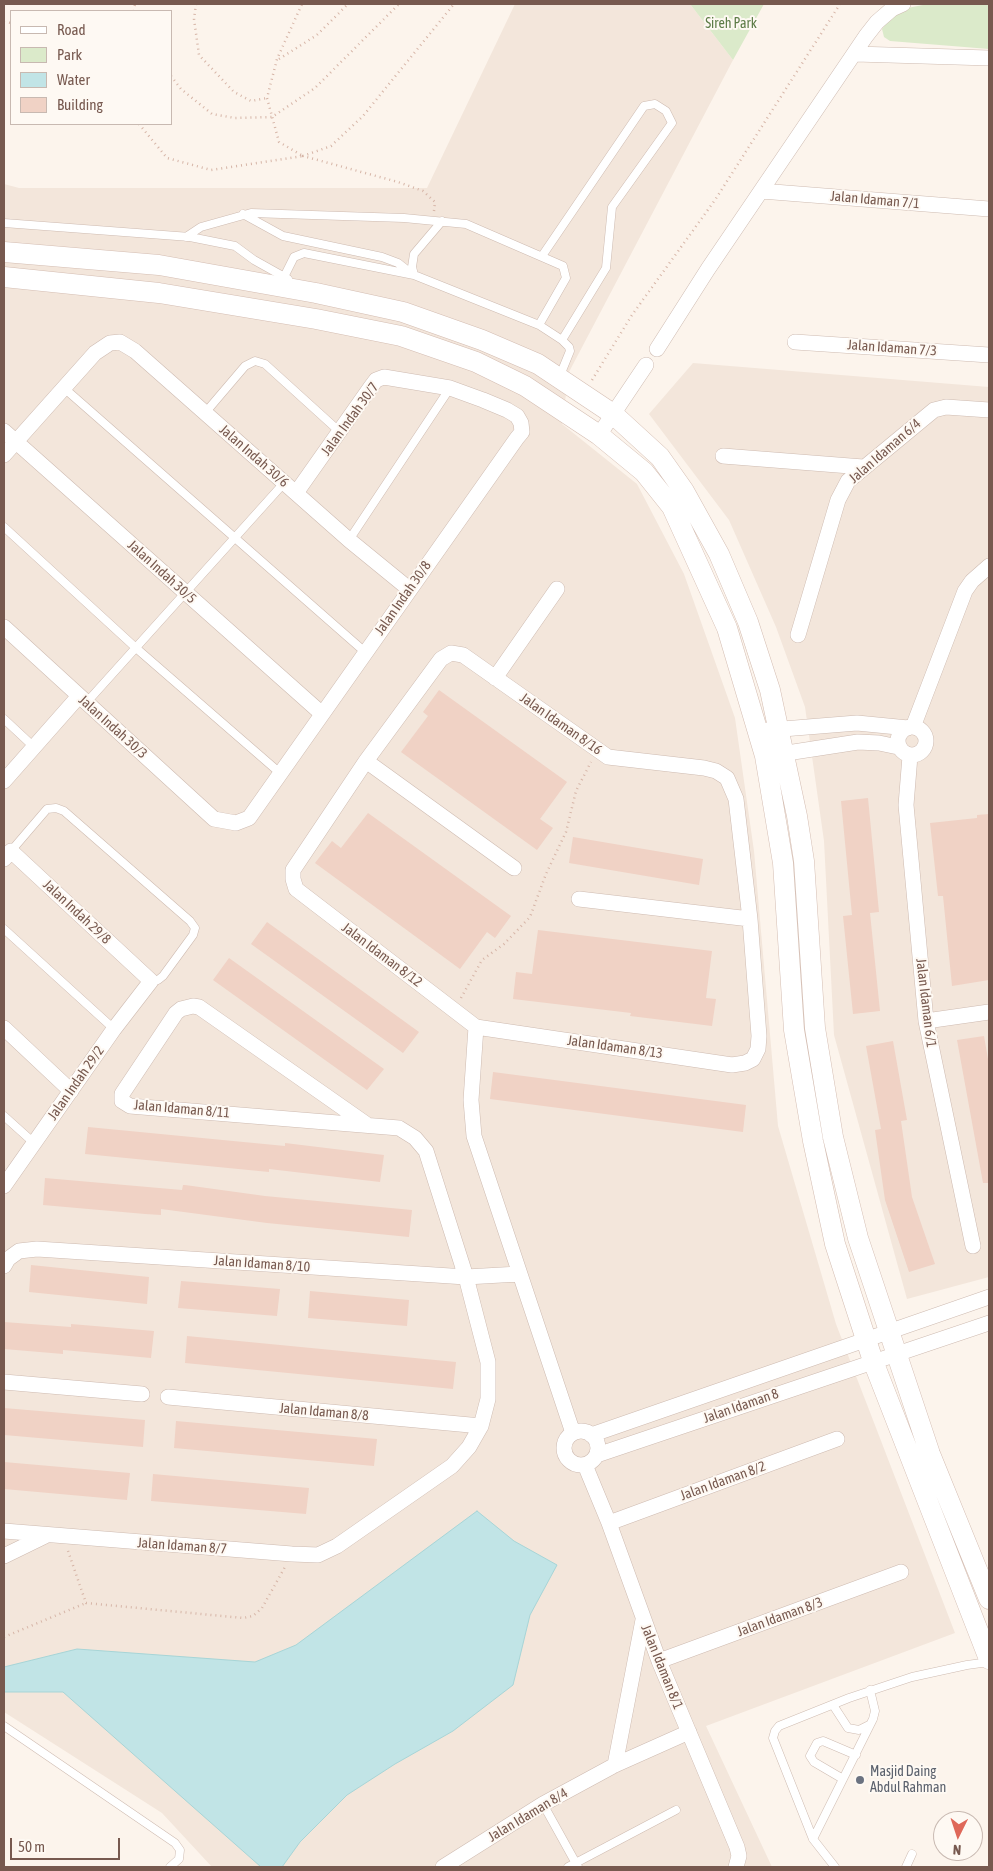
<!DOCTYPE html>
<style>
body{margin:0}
#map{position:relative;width:993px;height:1871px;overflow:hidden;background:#fcf4ec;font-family:"Asap Condensed",sans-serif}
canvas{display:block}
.frame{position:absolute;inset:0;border:5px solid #77594f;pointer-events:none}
.legend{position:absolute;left:10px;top:10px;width:162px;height:115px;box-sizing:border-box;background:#fef9f3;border:1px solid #c8b9b1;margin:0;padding:6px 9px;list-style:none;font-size:15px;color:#77594f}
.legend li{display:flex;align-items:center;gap:10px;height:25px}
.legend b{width:25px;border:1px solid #c8b9b1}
.north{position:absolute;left:933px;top:1811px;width:50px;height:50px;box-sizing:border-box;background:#fef9f3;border:1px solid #c8b9b1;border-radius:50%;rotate:184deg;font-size:14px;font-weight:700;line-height:20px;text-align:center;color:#77594f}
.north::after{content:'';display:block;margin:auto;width:18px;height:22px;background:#df6859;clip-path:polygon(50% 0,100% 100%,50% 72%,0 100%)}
.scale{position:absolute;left:10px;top:1838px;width:110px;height:22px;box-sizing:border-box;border:2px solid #77594f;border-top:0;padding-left:6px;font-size:15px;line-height:18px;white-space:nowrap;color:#77594f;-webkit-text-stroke:4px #fef9f3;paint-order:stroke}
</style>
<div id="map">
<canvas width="993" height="1871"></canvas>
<div class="frame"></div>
<ul class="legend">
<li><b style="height:6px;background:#fff"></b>Road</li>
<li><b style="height:14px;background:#dbeaca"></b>Park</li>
<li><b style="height:14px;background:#c1e4e6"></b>Water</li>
<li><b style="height:14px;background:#f0d2c5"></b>Building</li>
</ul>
<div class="north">N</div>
<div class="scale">50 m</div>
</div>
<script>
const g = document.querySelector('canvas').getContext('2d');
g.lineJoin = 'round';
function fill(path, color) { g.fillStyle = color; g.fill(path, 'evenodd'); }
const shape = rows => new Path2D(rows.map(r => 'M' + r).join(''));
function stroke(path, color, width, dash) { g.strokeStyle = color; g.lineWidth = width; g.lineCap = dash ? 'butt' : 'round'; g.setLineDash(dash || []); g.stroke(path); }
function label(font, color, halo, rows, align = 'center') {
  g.font = font + ' "Asap Condensed",sans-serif'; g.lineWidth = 4; g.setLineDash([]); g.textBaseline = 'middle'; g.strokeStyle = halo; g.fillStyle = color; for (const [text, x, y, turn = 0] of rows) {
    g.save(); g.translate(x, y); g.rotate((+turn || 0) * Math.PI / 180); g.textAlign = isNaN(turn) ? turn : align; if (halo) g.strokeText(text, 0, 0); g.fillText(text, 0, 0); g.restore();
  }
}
const residential = shape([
 [515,4,690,4,733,60,569,372,562,424,637,484,684,574,735,718,754,851,778,1126,836,1324,955,1633,706,1726,772,1867,212,1867,162,1813,4,1712,4,184,19,188,427,188],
 [693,363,989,387,989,1277,907,1299,834,1035,824,841,805,707,776,627,729,520,649,414]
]);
const green = shape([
 [690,4,764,4,733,60],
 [928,4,989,4,989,49,890,41,884,37,882,29,897,10]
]);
const water = shape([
 [477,1511,514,1541,557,1565,530,1615,513,1685,453,1731,395,1764,347,1795,300,1842,282,1867,261,1867,63,1692,4,1692,4,1667,77,1649,255,1662,296,1645,477,1511]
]);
const building = shape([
 [439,690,567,782,540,819,553,828,537,850,401,752,428,716,423,712],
 [868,798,879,912,870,913,880,1011,853,1014,843,916,852,915,841,801],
 [368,813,511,916,495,938,487,932,460,969,315,863,332,841,341,848],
 [989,814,989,980,952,986,943,896,938,896,930,823,977,818,977,815],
 [573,837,703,859,699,885,569,863],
 [267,922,419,1032,403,1053,251,944],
 [538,930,712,951,706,998,716,999,712,1026,630,1016,631,1013,513,999,516,972,532,974],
 [229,958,384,1069,367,1090,213,980],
 [984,1036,989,1065,989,1183,983,1183,957,1040],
 [893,1041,907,1120,901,1121,912,1197,935,1264,909,1272,885,1200,875,1130,881,1129,866,1046],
 [493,1072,746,1105,743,1132,490,1099],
 [88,1127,285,1146,285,1143,384,1155,380,1182,269,1169,269,1172,85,1154],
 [45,1178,182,1190,183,1185,185,1185,265,1196,412,1210,409,1237,267,1223,161,1209,161,1215,145,1214,43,1205],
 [31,1265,149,1277,147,1304,29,1292],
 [181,1281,280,1289,277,1316,178,1308],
 [310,1291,409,1300,407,1326,308,1318],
 [4,1322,71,1327,71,1324,154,1331,151,1358,63,1350,63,1354,4,1349],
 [187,1336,456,1362,453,1389,185,1363],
 [4,1408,145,1420,143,1447,4,1435],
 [176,1421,377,1439,374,1466,174,1448],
 [4,1462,130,1473,127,1500,4,1489],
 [153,1474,309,1488,306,1514,151,1501]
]);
const path = shape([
 [196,4,194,19,199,55,234,92,251,101,267,98],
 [134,11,135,4],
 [4,22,11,23],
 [279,59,317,35,348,4],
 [171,76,181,89,212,114,235,118,272,117,315,88,399,4],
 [139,124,167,158,211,170,303,156,279,142,267,98,277,59,302,4],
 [434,211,435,202,423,191,398,182,303,156,331,146,363,116,454,4],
 [592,380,632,315,715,200,840,4],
 [461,998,482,960,504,944,530,917,546,874,566,832,576,791,591,762],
 [68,1551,86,1603,243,1618,253,1616,262,1608,285,1567],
 [4,1637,86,1603]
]);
const lane = shape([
 [243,214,283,236,382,257,398,263,412,274],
 [4,223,190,237,235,246,254,260,288,279],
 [186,237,201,227,251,213,404,218,466,224,563,266,566,278,539,325],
 [542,256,644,106,655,104,666,111,672,123,612,207,606,268,562,340],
 [414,275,412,267,414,254,442,221],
 [284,277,294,257,304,253,414,275,539,325,562,340,569,347,570,351,559,378],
 [64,388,365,652],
 [205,413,245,366,255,361,265,364,340,432],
 [4,527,136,648,280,773],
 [349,540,450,388],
 [87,702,284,483],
 [4,719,34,747],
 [11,851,47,809,56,808,64,811,190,921,195,928,193,935,163,976,158,980,151,981],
 [4,929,114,1029],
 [4,1116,34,1143],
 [833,1705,848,1728,859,1730,869,1725],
 [4,1726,175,1843,180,1850,179,1859,170,1867],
 [843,1779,814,1762,810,1756,817,1743,823,1741,856,1755],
 [543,1804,578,1867],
 [813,1839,873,1719,875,1711,870,1690],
 [568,1867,676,1810],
 [835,1867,813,1839,773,1738,775,1731,779,1726,849,1698,912,1677,967,1665,989,1662],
 [906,1867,912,1854]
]);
const street = shape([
 [855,54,989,58],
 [761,191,989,209],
 [795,342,989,355],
 [657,349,708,269,866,36,877,22,892,9,903,4],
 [4,431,321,713],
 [599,435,646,365],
 [4,455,95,353,110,343,120,342,135,351,349,540,409,589],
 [723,456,863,467],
 [4,627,214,819,236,823,249,818,517,438,522,432,521,423,517,416,507,410,483,400,450,388,384,377,376,380,370,388,296,493],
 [798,635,838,500,848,481,934,410,946,407,989,410],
 [451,653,463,655,608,757,704,768,716,771,727,778,736,799,750,919,759,1036,758,1049,753,1059,745,1063,732,1065,476,1027,296,889,293,879,293,870,366,761,441,659,451,653],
 [495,678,557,589],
 '898 741a14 14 0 1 1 28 0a14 14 0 1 1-28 0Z',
 [913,727,965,591,972,581,989,566],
 [758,731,857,723,908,728],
 [774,755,858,742,879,743,898,747],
 [910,756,906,805,926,1021,973,1246],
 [366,761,514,868],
 [4,781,79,696],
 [4,859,11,851,151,981,114,1029,4,1186],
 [579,899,750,919],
 [926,1021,989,1012],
 [476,1027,471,1100,474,1136,573,1433],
 [4,1028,71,1091],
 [4,1266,8,1259,19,1251,37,1249,466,1277,519,1274],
 [4,1382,142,1394],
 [168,1397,481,1426],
 '564 1448a17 17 0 1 1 34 0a17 17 0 1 1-34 0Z',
 [591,1435,989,1297],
 [597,1455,989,1323],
 [585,1465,609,1523,659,1661,737,1847,739,1856,736,1867],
 [609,1523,837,1439],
 [4,1531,292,1554,318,1555,337,1546,452,1466,469,1447,481,1426,488,1399,488,1362,466,1277,426,1151,415,1138,399,1128,130,1106,122,1101,122,1094,176,1013,181,1009,193,1006,199,1007,366,1124],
 [4,1556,45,1536],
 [659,1661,901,1572],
 [615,1765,643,1620],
 [443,1867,543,1804,615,1765,689,1732]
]);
const secondary = shape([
 [4,252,159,265,316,293,403,312,482,340,538,364,613,414,660,457,684,491,719,554,748,622,770,690,797,816,804,861,815,1028,833,1137,858,1238,930,1454,989,1599],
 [4,277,159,293,316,319,401,336,476,362,525,386,599,435,644,472,672,507,727,628,765,756,783,863,794,1030,813,1141,835,1244,873,1361,989,1659]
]);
const markers = [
 [860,1780,5,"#6b7280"]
];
const parkNames = [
 ["Sireh Park",731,24]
];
const streetNames = [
 ["Jalan Idaman 7/1",875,200,5],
 ["Jalan Idaman 7/3",892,348,4],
 ["Jalan Indah 30/7",350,419,-54],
 ["Jalan Idaman 6/4",885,451,-41],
 ["Jalan Indah 30/6",254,456,41],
 ["Jalan Indah 30/5",162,572,42],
 ["Jalan Indah 30/8",403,598,-55],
 ["Jalan Idaman 8/16",561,724,35],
 ["Jalan Indah 30/3",113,727,42],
 ["Jalan Indah 29/8",77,912,43],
 ["Jalan Idaman 8/12",382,955,37],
 ["Jalan Idaman 6/1",926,1003,83],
 ["Jalan Idaman 8/13",615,1047,8],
 ["Jalan Indah 29/2",76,1083,-55],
 ["Jalan Idaman 8/11",182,1109,5],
 ["Jalan Idaman 8/10",262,1264,4],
 ["Jalan Idaman 8",741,1406,-19],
 ["Jalan Idaman 8/8",324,1412,5],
 ["Jalan Idaman 8/2",723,1481,-20],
 ["Jalan Idaman 8/7",182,1546,4],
 ["Jalan Idaman 8/3",780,1617,-20],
 ["Jalan Idaman 8/1",662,1667,68],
 ["Jalan Idaman 8/4",528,1815,-31]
];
const worshipNames = [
 ["Masjid Daing",870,1772],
 ["Abdul Rahman",870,1788]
];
fill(residential, '#f3e6db');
fill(green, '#dbeaca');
fill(water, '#c1e4e6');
stroke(water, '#a7d5d7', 1);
fill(building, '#f0d2c5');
stroke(lane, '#cebbb1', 9);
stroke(street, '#cebbb1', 16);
stroke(secondary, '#d4bdb2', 21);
stroke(path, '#d6b5a7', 2.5, [1, 4]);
stroke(lane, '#fff', 8);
stroke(street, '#fff', 15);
stroke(secondary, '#fff', 20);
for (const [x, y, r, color] of markers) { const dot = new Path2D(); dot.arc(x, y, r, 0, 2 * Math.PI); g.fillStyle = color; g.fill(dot); stroke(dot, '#fef9f3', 2); }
label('14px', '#5d7c47', '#fef9f3', parkNames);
label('14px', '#77594f', '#fef9f3', streetNames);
label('14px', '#5b616d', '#fef9f3', worshipNames, 'left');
</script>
